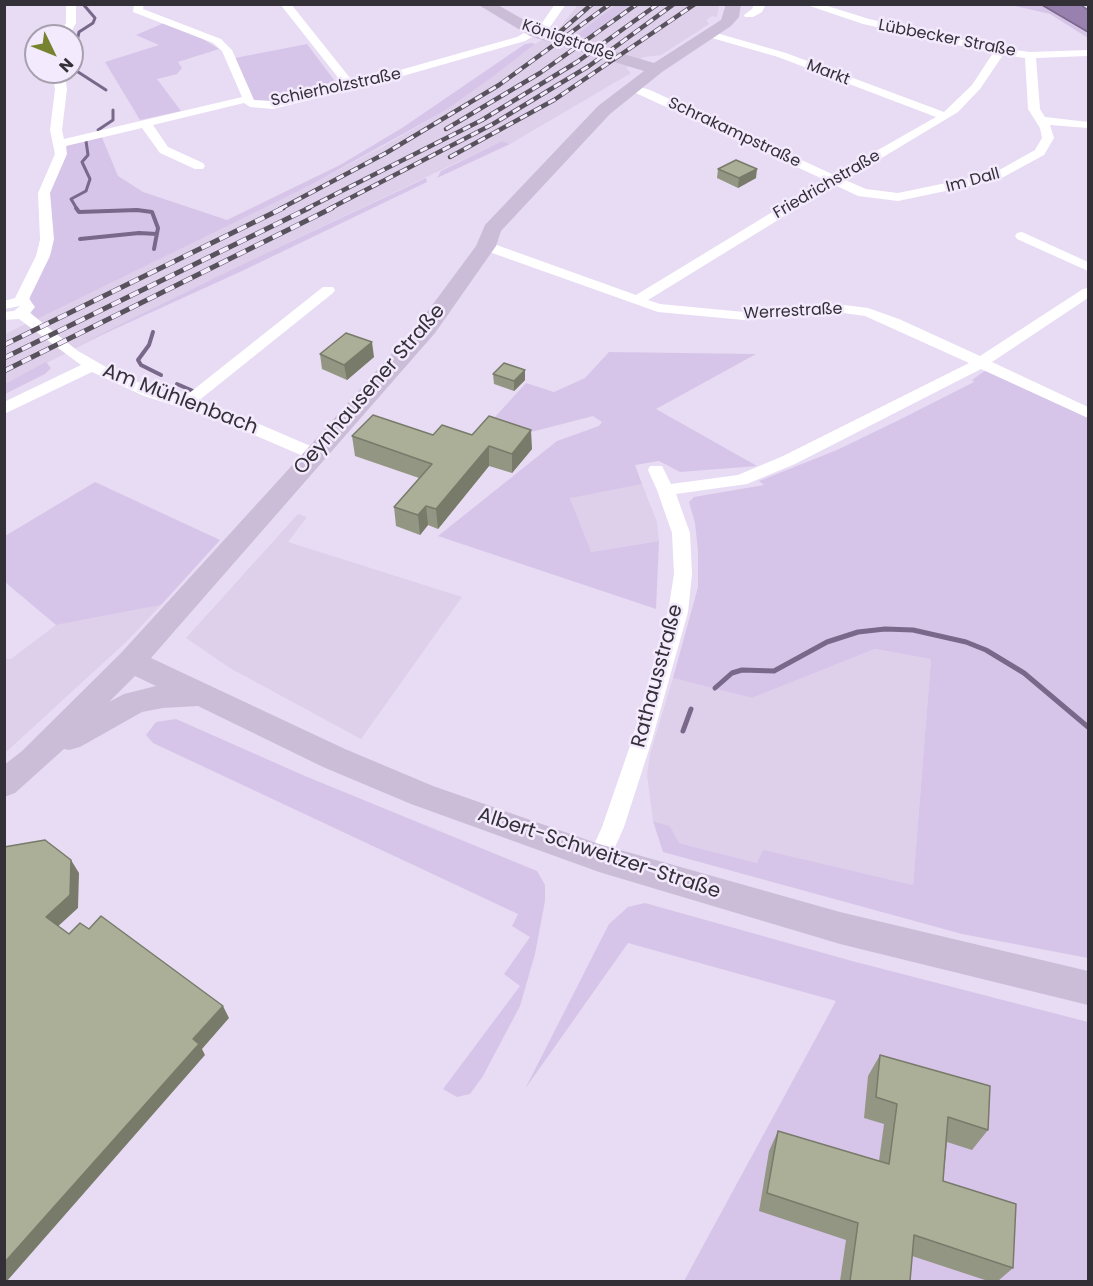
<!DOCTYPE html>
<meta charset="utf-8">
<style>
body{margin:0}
#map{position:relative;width:1093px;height:1286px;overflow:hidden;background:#e7dcf3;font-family:Poppins,sans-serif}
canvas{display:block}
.frame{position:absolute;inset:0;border:6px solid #343038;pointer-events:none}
.north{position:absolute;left:24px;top:24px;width:60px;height:60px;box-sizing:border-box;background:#f3eafd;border:2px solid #a7a0ae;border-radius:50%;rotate:133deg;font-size:16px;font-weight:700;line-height:24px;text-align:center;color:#343038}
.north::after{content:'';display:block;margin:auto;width:21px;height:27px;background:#77832f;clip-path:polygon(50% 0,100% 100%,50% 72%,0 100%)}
</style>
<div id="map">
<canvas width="1093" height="1286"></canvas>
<div class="frame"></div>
<div class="north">N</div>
</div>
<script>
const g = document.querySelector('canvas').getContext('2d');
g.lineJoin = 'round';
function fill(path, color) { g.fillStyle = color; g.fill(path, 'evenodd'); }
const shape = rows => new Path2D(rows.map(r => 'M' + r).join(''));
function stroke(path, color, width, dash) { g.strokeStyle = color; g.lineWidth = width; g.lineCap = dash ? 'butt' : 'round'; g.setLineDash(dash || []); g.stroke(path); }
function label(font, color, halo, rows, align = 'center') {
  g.font = font + ' Poppins,sans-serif'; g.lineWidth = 5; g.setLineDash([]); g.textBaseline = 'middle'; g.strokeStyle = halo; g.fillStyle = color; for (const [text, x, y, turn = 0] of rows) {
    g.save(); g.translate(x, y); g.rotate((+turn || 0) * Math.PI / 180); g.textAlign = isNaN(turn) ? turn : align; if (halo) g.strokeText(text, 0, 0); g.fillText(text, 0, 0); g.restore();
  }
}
const built = shape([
 [578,5,719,5,717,17,712,16,706,20,709,24,661,55,643,57,626,68,631,73,510,144,502,141,239,266,5,384,5,334,309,186,382,147,446,110,494,76,535,44,557,31],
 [642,484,657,522,659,541,590,552,570,497],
 [298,514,307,517,288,542,462,597,361,739,230,668,186,638],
 [161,605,126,642,5,753,5,659,11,659,56,625],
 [875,649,931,659,913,885,764,851,757,863,679,843,670,826,653,821,647,775,650,754,673,678,752,698]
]);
const green = shape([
 [617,4,631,5,588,38,577,35],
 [1011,5,1042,5,1088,32,1088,38,1050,14],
 [164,23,198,36,219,49,178,62,182,68,177,74,157,79,181,111,140,120,105,62,159,45,136,35],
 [532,43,535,44,494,76,446,110,309,186,37,319,31,313,33,306,30,299,30,292,49,189,66,147,72,142,101,135,118,176,143,192,227,220,340,165,402,128,525,44],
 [307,44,340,88,274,103,254,102,235,58],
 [502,141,510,144,437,178,441,171],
 [426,178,427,182,242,271,75,347,239,266],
 [609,352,756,354,656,409,757,466,680,472,659,461,635,465,642,484,570,498,591,552,659,541,656,609,438,536,557,441,599,426,602,422,593,416,508,438,485,428,526,383,554,392,585,378],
 [46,362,51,368,45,374,5,394,5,384],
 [986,370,1088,416,1088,958,962,934,663,852,653,821,670,826,679,843,757,863,763,850,913,885,931,659,875,649,752,698,673,678,698,587,698,551,695,523,689,502,694,497,764,485,759,481,837,450,901,419,974,382,972,380],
 [95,482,220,540,161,605,56,625,5,582,5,536],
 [176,719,305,776,537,871,545,885,545,901,535,954,520,1006,483,1076,470,1094,457,1097,443,1089,520,986,504,974,530,937,512,926,518,914,153,743,146,735,156,722],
 [645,903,852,961,1088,1022,1088,1281,684,1281,836,1001,628,943,525,1089,609,924,628,907]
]);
const water = shape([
 [1042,5,1081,5,1088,10,1088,32,1042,5]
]);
const streamFar2 = shape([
 [72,64,79,32,93,23,95,18,83,4],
 [75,70,106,90],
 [98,130,113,120,113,110],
 [77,209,71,199,86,191,90,179,82,162,88,155,86,141]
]);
const streamFar1 = shape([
 [76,208,79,212,137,210,152,212,158,228,154,249],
 [80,239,139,233,157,234],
 [153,332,149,345,138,360,141,365,161,375],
 [177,384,193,391]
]);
const stream = shape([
 [715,688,732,673,742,670,774,671,827,642,858,632,885,629,913,630,966,642,986,650,1024,673,1088,727],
 [683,731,691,709]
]);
const minor = shape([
 [66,4,76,4,76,23,69,36,59,36,66,23,66,4],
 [134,4,144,4,143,9,221,39,232,50,254,100,273,101,344,85,280,4,291,4,354,83,517,37,542,23,555,4,566,4,550,27,525,41,375,84,273,109,250,107,244,103,153,125,168,147,203,163,205,166,203,169,195,169,160,153,142,128,66,146,67,154,50,193,54,239,50,256,29,299,35,307,30,313,78,351,113,371,156,390,183,398,323,287,333,287,335,290,333,293,197,402,229,411,322,451,324,455,322,459,310,459,217,419,144,396,92,372,4,414,4,402,81,365,19,319,4,320,4,312,14,311,20,306,4,309,4,301,15,298,36,256,40,239,38,193,55,154,50,130,55,89,52,72,64,72,67,89,62,130,64,139,242,97,222,51,213,43,133,12,134,4],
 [754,4,766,4,762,12,753,17,745,17,744,15,752,9,754,4],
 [804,4,821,4,869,19,1000,48,1030,52,1088,50,1088,56,1036,58,1040,109,1045,117,1088,122,1088,128,1050,125,1054,138,1044,155,998,180,898,201,858,196,835,185,648,300,660,304,744,312,836,304,868,308,899,319,980,356,1083,289,1088,288,1088,298,992,362,1088,407,1088,418,981,369,795,464,747,484,676,494,690,533,692,574,688,612,652,740,624,827,607,865,599,868,591,865,588,858,602,827,632,740,668,612,674,574,672,533,657,490,648,470,650,466,662,466,671,484,738,475,783,456,969,363,865,316,836,312,744,320,658,312,481,249,479,246,486,242,491,243,636,295,825,180,627,89,627,85,631,84,650,90,834,175,936,117,778,57,705,36,705,32,713,32,786,53,944,112,972,85,993,53,863,24,804,4],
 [1003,55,1025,58,1028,109,1040,128,1042,138,1035,150,994,173,898,193,866,189,845,180,958,112,980,89,1003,55],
 [1022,232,1088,262,1088,271,1017,239,1015,236,1017,233,1022,232]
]);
const secondary = shape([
 [477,4,496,4,542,30,654,63,721,20,726,4,741,4,739,17,731,26,662,72,610,114,501,231,496,246,435,333,151,658,345,749,433,786,599,844,840,912,1088,971,1088,1005,840,944,599,872,411,804,323,767,198,706,163,708,142,712,80,747,69,750,64,749,15,793,4,797,4,765,22,751,121,653,307,449,419,323,476,246,485,225,598,106,644,71,530,36,477,4],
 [135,676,156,686,124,694,109,702,135,676]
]);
const railFar1 = shape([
 [553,38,592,4],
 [446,129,540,73,637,4],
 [450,157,554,100,695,4],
 [280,209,386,153,499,85,610,4],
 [306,209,482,120,577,62,658,4],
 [329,209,493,124,589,66,674,4]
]);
const rail = shape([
 [4,345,283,208],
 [4,358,309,208],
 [4,371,332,208]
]);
const wall = shape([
 [718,169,756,178,738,188,717,178],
 [320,354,374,357,347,380,322,369],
 [525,370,525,380,514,391,494,384,493,374],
 [433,435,472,435,532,449,512,473,489,466,438,529,428,525,420,535,396,526,394,507,419,478,355,456,352,436],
 [880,1055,988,1130,972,1150,947,1142,943,1181,1013,1268,998,1281,988,1281,912,1256,910,1281,840,1281,846,1240,759,1211,769,1151,778,1131,879,1161,884,1124,864,1118,868,1076]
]);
const shadedWall = shape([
 [757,169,756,178,738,188,739,178],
 [372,342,374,357,347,380,344,365],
 [525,370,525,380,514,391,514,381],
 [531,430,532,449,512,473,512,454],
 [489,446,489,466,438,529,436,509],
 [426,506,428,525,420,535,418,515],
 [71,860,79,873,78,908,54,930,46,917],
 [223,1006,229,1018,202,1049,205,1055,7,1281,4,1281,4,1263,193,1039]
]);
const building = shape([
 [736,160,757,169,739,178,718,169,736,160],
 [346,333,372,342,344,365,320,354,346,333],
 [504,363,525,370,514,381,493,374,504,363],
 [373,415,433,435,442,425,472,435,489,416,531,430,512,454,489,446,436,509,426,506,418,515,394,507,432,464,352,436,373,415],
 [45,840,71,860,70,895,46,917,69,934,80,923,89,929,101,916,223,1006,193,1039,199,1044,4,1263,4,847,45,840],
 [880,1055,990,1086,988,1130,948,1117,943,1181,1016,1204,1013,1268,914,1235,910,1281,850,1281,858,1223,767,1193,778,1131,889,1164,897,1104,876,1097,880,1055]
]);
const farStreetnames = [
 ["Lübbecker Straße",947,39,11],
 ["Königstraße",568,41,19],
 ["Markt",828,73,21],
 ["Schierholzstraße",336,88,-12],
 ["Schrakampstraße",734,133,25],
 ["Im Dall",973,181,-15],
 ["Friedrichstraße",827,185,-30],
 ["Werrestraße",793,312,-3]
];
const streetNames = [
 ["Oeynhausener Straße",370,390,-49],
 ["Am Mühlenbach",180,400,21],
 ["Rathausstraße",658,676,-75],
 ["Albert-Schweitzer-Straße",599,854,18]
];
fill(built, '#decfeb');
fill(green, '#d7c5e9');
fill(water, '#9880af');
stroke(water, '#7a688b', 1.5);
stroke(streamFar2, '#7a688b', 3);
stroke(streamFar1, '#7a688b', 4);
stroke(stream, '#7a688b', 5);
fill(minor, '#fff');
fill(secondary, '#cbbdd7');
stroke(railFar1, '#58525d', 4.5);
stroke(rail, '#58525d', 5);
stroke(railFar1, '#f3eafd', 3, [8]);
stroke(rail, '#f3eafd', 4, [10]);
fill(wall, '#939683');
fill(shadedWall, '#787a6a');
fill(building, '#abaf98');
stroke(building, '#787a6a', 1.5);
label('16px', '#343038', '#f3eafd', farStreetnames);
label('20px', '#343038', '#f3eafd', streetNames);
</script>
